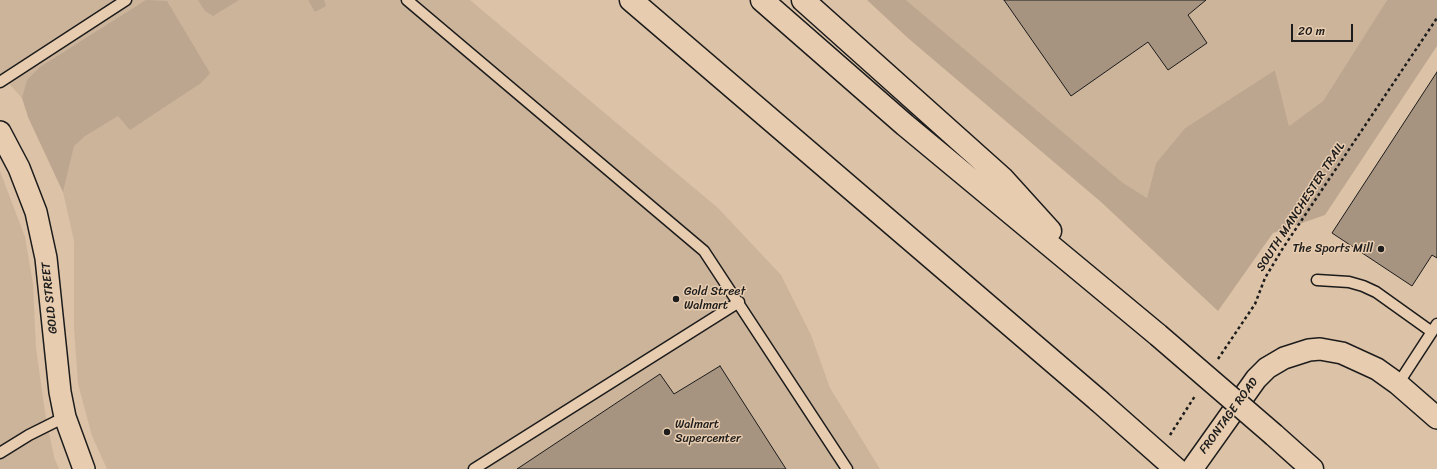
<!DOCTYPE html>
<style>
body{margin:0}
#map{position:relative;width:1437px;height:469px;overflow:hidden;background:#dcc2a6;font-family:Sriracha,sans-serif}
canvas{display:block}
.scale{position:absolute;left:1291px;top:24px;width:62px;height:18px;box-sizing:border-box;border:2px solid #1c1c1c;border-top:0;padding-left:5px;font-size:12px;line-height:14px;white-space:nowrap;color:#1c1c1c;-webkit-text-stroke:3px #e8ccaf;paint-order:stroke}
</style>
<div id="map">
<canvas width="1437" height="469"></canvas>
<div class="scale">20 m</div>
</div>
<script>
const g = document.querySelector('canvas').getContext('2d');
g.lineJoin = 'round';
function fill(path, color) { g.fillStyle = color; g.fill(path, 'evenodd'); }
const shape = rows => new Path2D(rows.map(r => 'M' + r).join(''));
function stroke(path, color, width, dash) { g.strokeStyle = color; g.lineWidth = width; g.lineCap = dash ? 'butt' : 'round'; g.setLineDash(dash || []); g.stroke(path); }
function label(font, color, halo, rows, align = 'center') {
  g.font = font + ' Sriracha,sans-serif'; g.lineWidth = 3; g.setLineDash([]); g.textBaseline = 'middle'; g.strokeStyle = halo; g.fillStyle = color; for (const [text, x, y, turn = 0] of rows) {
    g.save(); g.translate(x, y); g.rotate((+turn || 0) * Math.PI / 180); g.textAlign = isNaN(turn) ? turn : align; if (halo) g.strokeText(text, 0, 0); g.fillText(text, 0, 0); g.restore();
  }
}
const built = shape([
 [0,0,470,0,718,208,781,275,811,335,830,388,880,469,107,469,92,436,78,384,74,327,74,241,63,192,28,117,26,103,0,73],
 [906,0,1387,0,1323,101,1289,126,1275,70,1185,128,1156,163,1147,198,1123,184],
 [0,171,25,237,33,284,36,348,45,412,54,457,59,469,0,469]
]);
const green = shape([
 [146,0,167,1,210,73,201,83,130,130,118,116,85,136,74,146,63,192,28,117,22,98,27,80,40,67],
 [198,0,239,0,213,16,205,11],
 [308,0,324,0,326,6,315,12],
 [867,0,906,0,1123,183,1147,198,1156,163,1185,128,1275,70,1289,126,1323,101,1387,0,1437,0,1437,46,1325,215,1273,233,1218,311,1101,202,909,39]
]);
const building = shape([
 [1004,0,1206,0,1188,15,1207,43,1168,70,1148,42,1071,96,1004,0],
 [1437,72,1437,258,1432,255,1412,286,1332,233,1437,72],
 [720,366,786,469,517,469,660,374,674,394,720,366]
]);
const path = shape([
 [1218,359,1255,304,1265,278,1283,248,1437,18],
 [1170,435,1195,396]
]);
const service = shape([
 [407,0,704,251,847,469],
 [0,82,126,0],
 [1317,280,1349,282,1363,286,1376,292,1432,332],
 [1398,384,1437,324],
 [0,453,29,435,65,417],
 [474,469,739,302]
]);
const minor = shape([
 [0,132,19,168,36,212,46,258,60,392,65,417,84,469],
 [1192,469,1256,379,1267,368,1284,358,1309,350,1320,349,1342,353,1377,369,1398,384,1437,418]
]);
const motorway = shape([
 [631,0,1099,401],
 [762,0,905,125,1158,335],
 [803,0,1002,178,1050,231],
 [1274,435,1312,469]
]);
const motorwayBridge = shape([
 [1158,335,1274,435],
 [1099,401,1176,469]
]);
const markers = [
 [1381,249,4,"#1c1c1c"],
 [676,299,4,"#1c1c1c"],
 [667,432,4,"#1c1c1c"]
];
const streetNames = [
 ["SOUTH MANCHESTER TRAIL",1301,207,-57],
 ["GOLD STREET",50,298,-96],
 ["FRONTAGE ROAD",1229,416,-54]
];
const poiNames = [
 ["The Sports Mill",1373,249,"right"],
 ["Gold Street",684,292],
 ["Walmart",684,306],
 ["Walmart",675,425],
 ["Supercenter",675,439]
];
fill(built, '#ccb49b');
fill(green, '#bca68f');
fill(building, '#a69480');
stroke(building, '#1c1c1c', 1);
stroke(service, '#1c1c1c', 13);
stroke(minor, '#1c1c1c', 24);
stroke(motorway, '#1c1c1c', 25);
stroke(path, '#1c1c1c', 2.5, [3, 3]);
stroke(service, '#e8ccaf', 10);
stroke(minor, '#e8ccaf', 21);
stroke(motorway, '#e8ccaf', 22);
stroke(motorwayBridge, '#1c1c1c', 25, []);
stroke(motorwayBridge, '#e8ccaf', 22);
for (const [x, y, r, color] of markers) { const dot = new Path2D(); dot.arc(x, y, r, 0, 2 * Math.PI); g.fillStyle = color; g.fill(dot); stroke(dot, '#e8ccaf', 1.5); }
label('12px', '#1c1c1c', '#e8ccaf', streetNames);
label('12px', '#1c1c1c', '#e8ccaf', poiNames, 'left');
</script>
